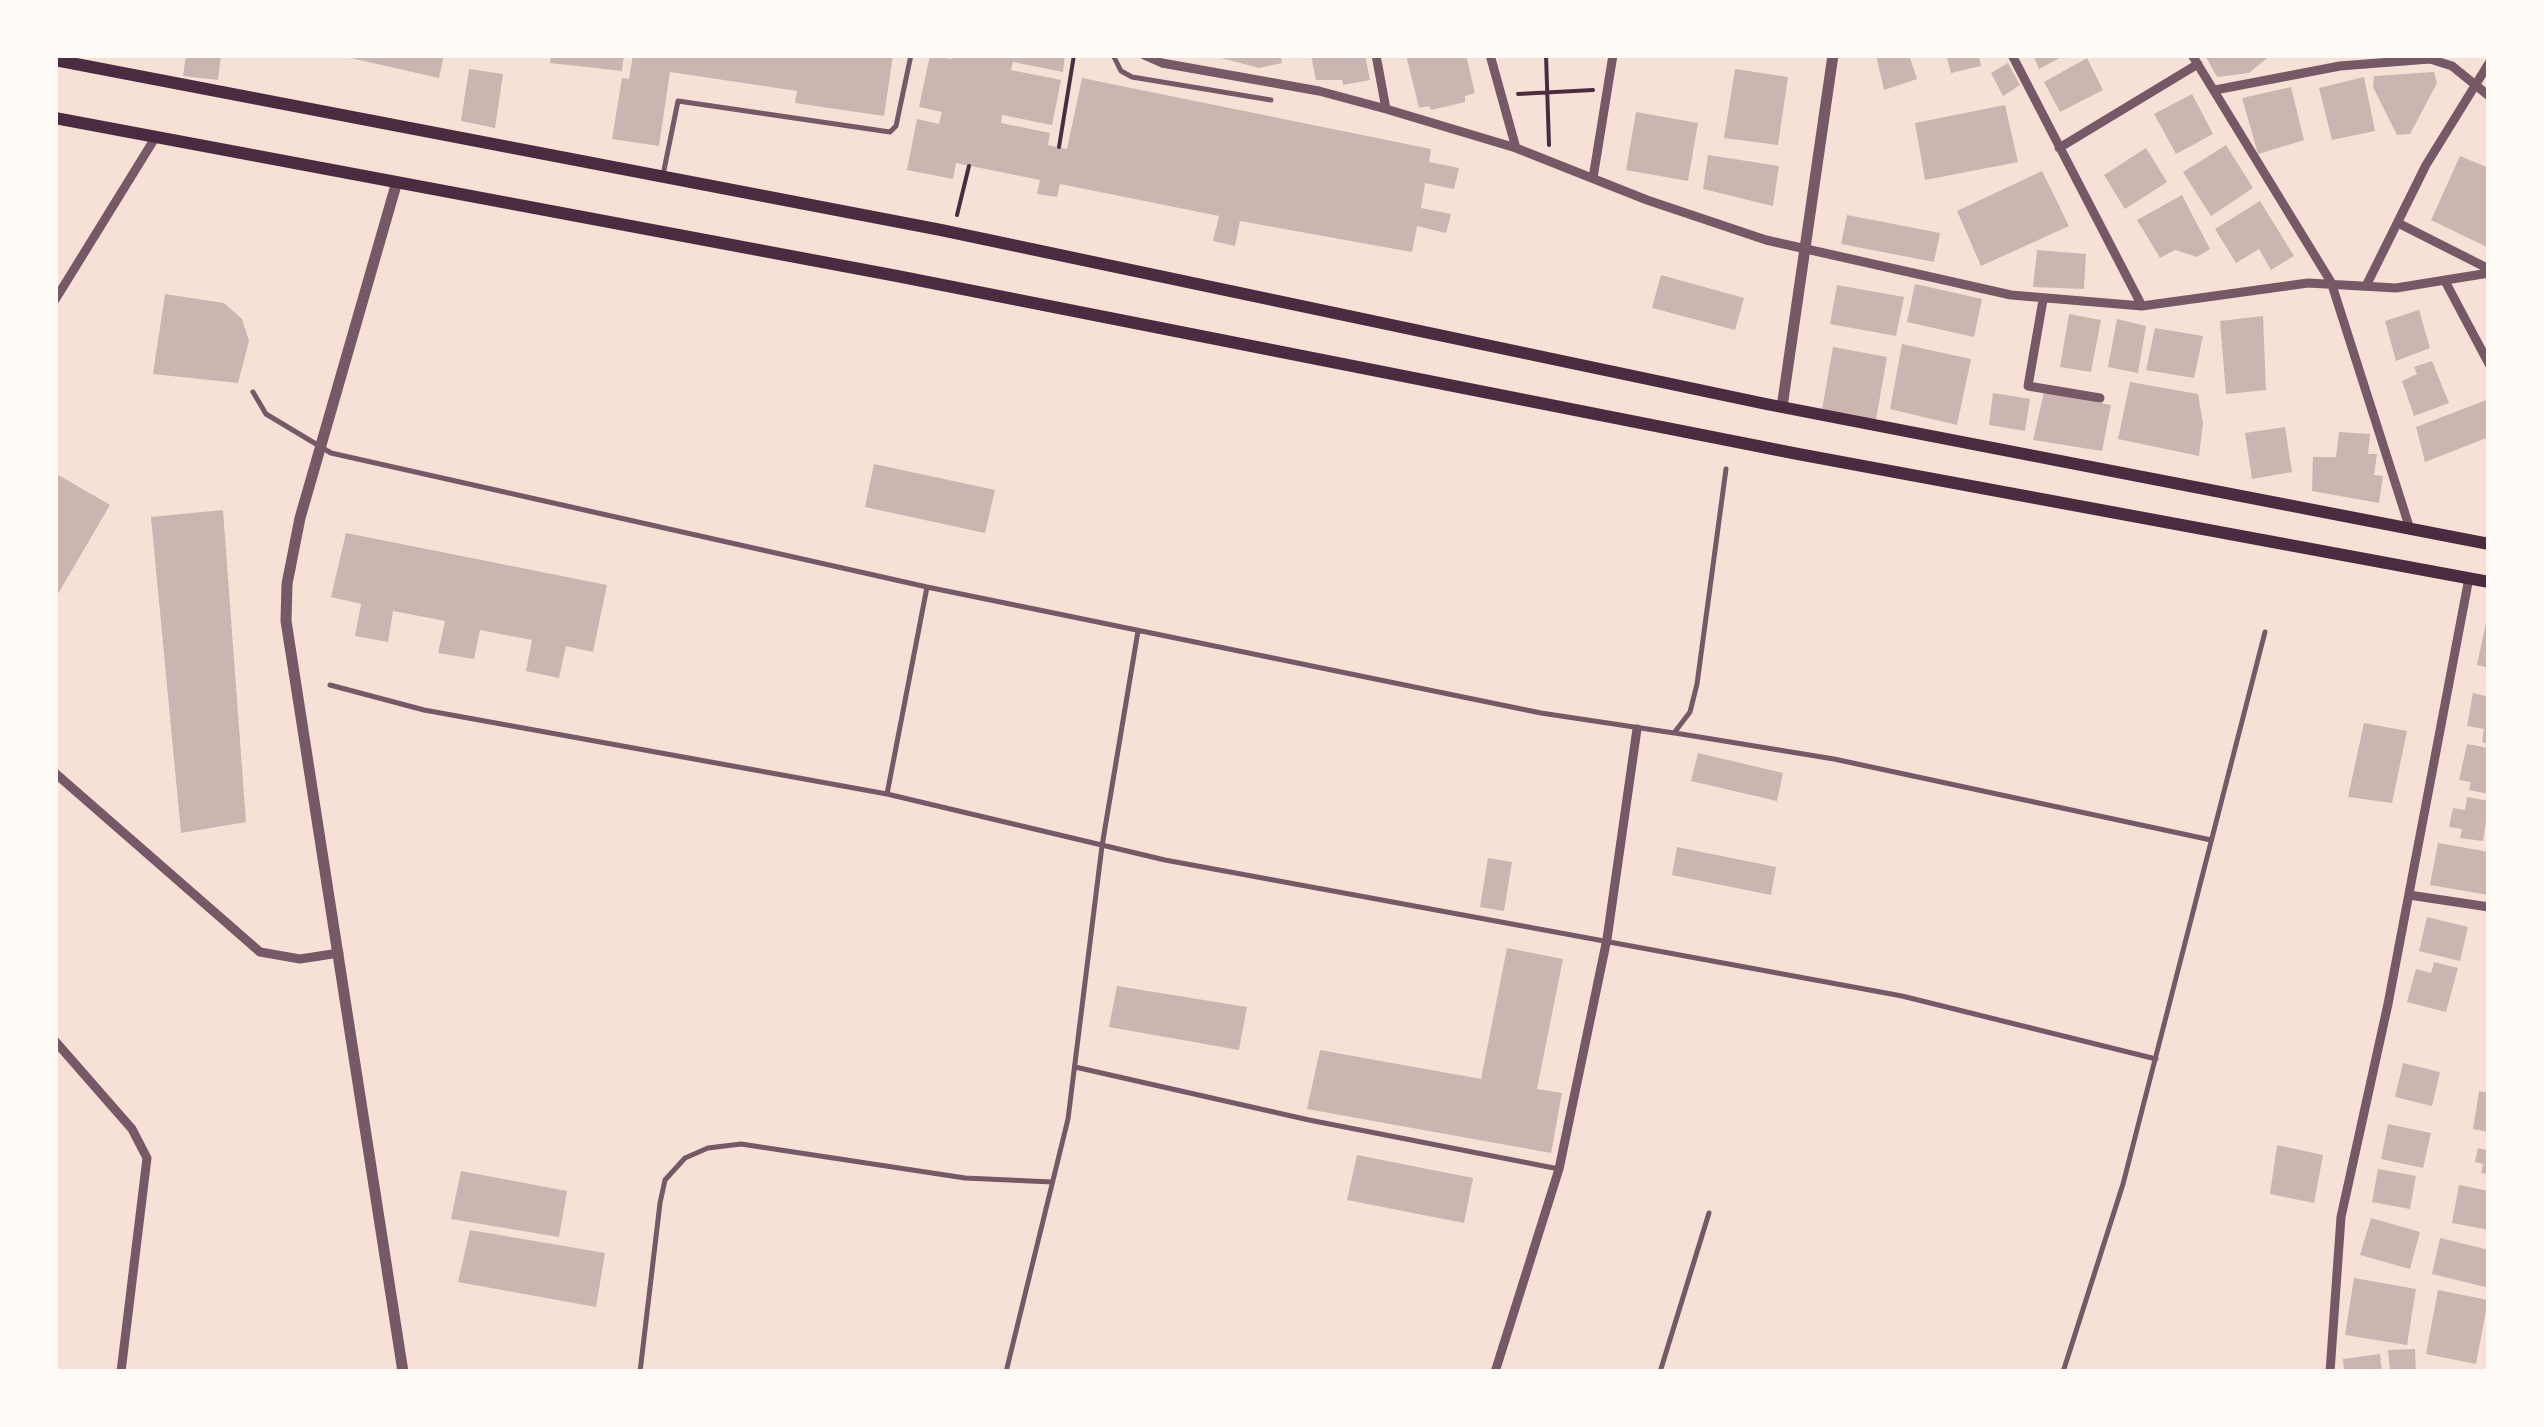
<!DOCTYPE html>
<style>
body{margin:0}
#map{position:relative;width:2544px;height:1427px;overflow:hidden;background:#f7e1d7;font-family:Figtree,sans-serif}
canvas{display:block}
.frame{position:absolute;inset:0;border:58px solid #fffaf5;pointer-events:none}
</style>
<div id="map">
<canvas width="2544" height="1427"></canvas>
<div class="frame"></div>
</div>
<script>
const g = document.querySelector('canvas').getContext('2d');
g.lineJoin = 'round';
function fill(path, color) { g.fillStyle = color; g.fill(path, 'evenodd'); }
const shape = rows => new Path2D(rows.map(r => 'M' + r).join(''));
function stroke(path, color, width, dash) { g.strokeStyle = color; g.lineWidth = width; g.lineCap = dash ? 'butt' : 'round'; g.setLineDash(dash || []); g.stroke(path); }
const building = shape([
 [186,55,221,55,218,80,183,76],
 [337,55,444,55,439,78],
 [551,55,624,55,622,71,550,63],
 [633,55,893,55,884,116,795,103,797,91,670,72,659,146,612,139,622,78,629,79],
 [930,55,952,59,953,55,1065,55,1063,72,1013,62,1011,70,1061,80,1052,125,1002,115,1001,123,1050,133,1048,145,1067,149,1082,78,1431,149,1429,162,1459,168,1454,189,1425,183,1421,208,1451,214,1446,233,1417,226,1412,252,1240,221,1235,246,1213,241,1219,216,1060,184,1057,197,1037,194,1040,180,956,163,953,179,907,170,917,119,939,124,942,112,919,107],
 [1210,55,1281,55,1282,63,1259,68],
 [1311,55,1365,55,1370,80,1343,85,1342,80,1316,80],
 [1406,55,1466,55,1475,93,1465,96,1465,102,1431,110,1429,106,1419,108],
 [1876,55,1909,55,1917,79,1884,90],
 [1946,55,1979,55,1981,66,1951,73],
 [2033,55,2065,55,2039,69],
 [2205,55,2271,55,2249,73,2217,77],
 [2087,58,2103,90,2060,112,2044,82],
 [2008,63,2020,85,2003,96,1991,73],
 [469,69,503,74,495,128,461,121],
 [1735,69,1788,77,1778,145,1724,138],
 [2434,72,2437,83,2410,134,2397,135,2373,87,2374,76],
 [2364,77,2375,131,2332,140,2319,88],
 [2291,87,2304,140,2258,154,2242,98],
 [2192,94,2213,134,2176,154,2154,114],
 [2005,105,2018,162,1925,180,1915,123],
 [1636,112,1698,123,1688,181,1626,170],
 [2226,145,2253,188,2211,216,2183,172],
 [2146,148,2167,182,2125,209,2104,175],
 [1708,155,1779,166,1773,206,1703,189],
 [2460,156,2489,168,2487,247,2431,220],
 [2042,171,2069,226,1981,266,1957,211],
 [2182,195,2210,249,2197,257,2175,250,2160,258,2137,220],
 [2260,201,2294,256,2271,270,2259,249,2236,263,2215,229],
 [1847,215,1940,233,1934,262,1841,244],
 [2037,250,2086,254,2084,289,2033,287],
 [1661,275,1744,298,1735,330,1652,308],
 [1915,284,1982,299,1974,337,1907,322],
 [1837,285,1904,297,1896,336,1830,324],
 [165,294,224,303,242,319,249,341,238,383,153,374],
 [2419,310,2430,348,2396,361,2385,321],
 [2069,314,2101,320,2091,372,2060,367],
 [2263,316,2266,390,2226,394,2220,321],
 [2117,319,2146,326,2138,373,2108,367],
 [2155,328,2203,336,2194,378,2146,370],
 [1902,344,1971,359,1957,425,1890,409],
 [1833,347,1887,357,1876,420,1822,410],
 [2432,361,2449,403,2414,416,2402,381,2417,374,2414,367],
 [2130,382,2198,394,2203,423,2199,456,2118,439],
 [2044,392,2111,405,2102,451,2033,440],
 [1993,393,2030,399,2025,431,1989,425],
 [2489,399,2489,437,2425,462,2416,427],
 [2285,427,2292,472,2252,479,2245,433],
 [2339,432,2370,434,2368,454,2377,454,2374,475,2383,476,2379,503,2312,491,2313,457,2336,457],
 [874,464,995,490,985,533,865,507],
 [55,473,110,505,55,599],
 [223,510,246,822,181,833,151,517],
 [346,533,607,585,593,652,566,646,559,678,526,671,532,640,480,630,474,659,438,653,445,621,393,611,388,642,355,636,361,604,331,597],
 [2487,618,2489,618,2489,668,2477,665],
 [2473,693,2489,697,2489,744,2482,742,2484,729,2467,726],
 [2364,723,2407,731,2392,803,2348,797],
 [2467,744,2489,748,2489,794,2469,790,2471,782,2459,780],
 [1698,753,1783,773,1777,801,1691,781],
 [2467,797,2489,801,2483,841,2460,838,2462,829,2449,827,2453,808,2465,810],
 [2438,843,2489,852,2489,895,2430,885],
 [1677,847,1776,867,1771,895,1672,875],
 [1488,858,1512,862,1504,911,1480,907],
 [2427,917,2468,927,2460,961,2419,951],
 [1507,948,1563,959,1537,1089,1562,1093,1551,1153,1307,1109,1320,1050,1481,1079],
 [2434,962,2458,968,2446,1012,2407,1002,2416,969,2431,973],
 [1117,986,1247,1007,1239,1050,1109,1027],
 [2403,1063,2440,1072,2432,1106,2395,1097],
 [2479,1091,2489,1093,2489,1132,2473,1129],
 [2388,1124,2431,1133,2423,1168,2381,1159],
 [2277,1145,2323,1155,2314,1203,2270,1194],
 [2478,1148,2489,1151,2489,1174,2481,1173,2483,1164,2475,1162],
 [1357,1155,1473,1178,1464,1223,1347,1200],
 [2378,1169,2416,1176,2410,1209,2372,1202],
 [461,1171,567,1191,559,1237,451,1219],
 [2459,1185,2489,1191,2489,1230,2452,1223],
 [2371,1218,2420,1232,2410,1269,2360,1255],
 [470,1230,605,1253,596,1307,458,1282],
 [2440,1238,2489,1250,2489,1288,2432,1274],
 [2354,1278,2416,1289,2407,1345,2345,1335],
 [2438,1290,2488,1300,2476,1364,2426,1354],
 [2415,1349,2416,1372,2390,1372,2388,1350],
 [2380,1354,2382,1372,2344,1372,2343,1359]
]);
const path = shape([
 [1546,55,1549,145],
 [1518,94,1593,90],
 [1059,147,1074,55],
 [957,215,969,166]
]);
const service = shape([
 [1113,55,1121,71,1132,77,1271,100],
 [663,175,678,101,890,132,896,126,911,55],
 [253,392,266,414,331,453,927,587,1541,713,1674,733,1690,712,1697,684,1726,469],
 [330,685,424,710,887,794,1165,860,1902,996,2156,1059],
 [1675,733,1834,759,2211,840],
 [887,794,927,587],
 [1075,1067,1309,1120,1559,1169],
 [640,1372,660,1203,665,1180,685,1158,708,1148,741,1144,965,1178,1052,1182],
 [1006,1372,1068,1119,1102,846,1138,631],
 [1660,1372,1709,1213],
 [2063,1372,2123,1184,2265,632]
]);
const minor = shape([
 [1144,55,1162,63,1319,91,1386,109,1516,148,1647,200,1766,240,2011,295,2142,306,2308,283,2396,288,2489,273],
 [1376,55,1386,109],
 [1490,55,1516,148],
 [2012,55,2142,306],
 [2192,55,2331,282,2410,529],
 [2215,90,2340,66,2430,59,2452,66,2489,96],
 [2059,148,2198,64],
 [1593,178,1613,55],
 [2398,223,2489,269],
 [2446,283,2489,364],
 [2366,286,2426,165,2489,63],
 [55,300,155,138],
 [2043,300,2028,386,2100,398],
 [55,773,260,952,300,959,339,953],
 [2409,895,2489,907],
 [55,1041,132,1129,147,1158,121,1372],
 [1495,1372,1559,1169,1607,939,1637,729],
 [2330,1372,2341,1217,2388,1004,2469,578]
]);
const tertiary = shape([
 [396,185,300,518,287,584,286,621,403,1372],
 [1782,407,1833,55]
]);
const secondary = shape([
 [55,60,941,230,1766,404,2489,544],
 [55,118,897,276,1798,454,2489,582]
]);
fill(building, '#ccb4b1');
stroke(path, '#4a2c40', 4);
stroke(service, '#755966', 5);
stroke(minor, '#755966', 9);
stroke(tertiary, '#755966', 11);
stroke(secondary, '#4a2c40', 12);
</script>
